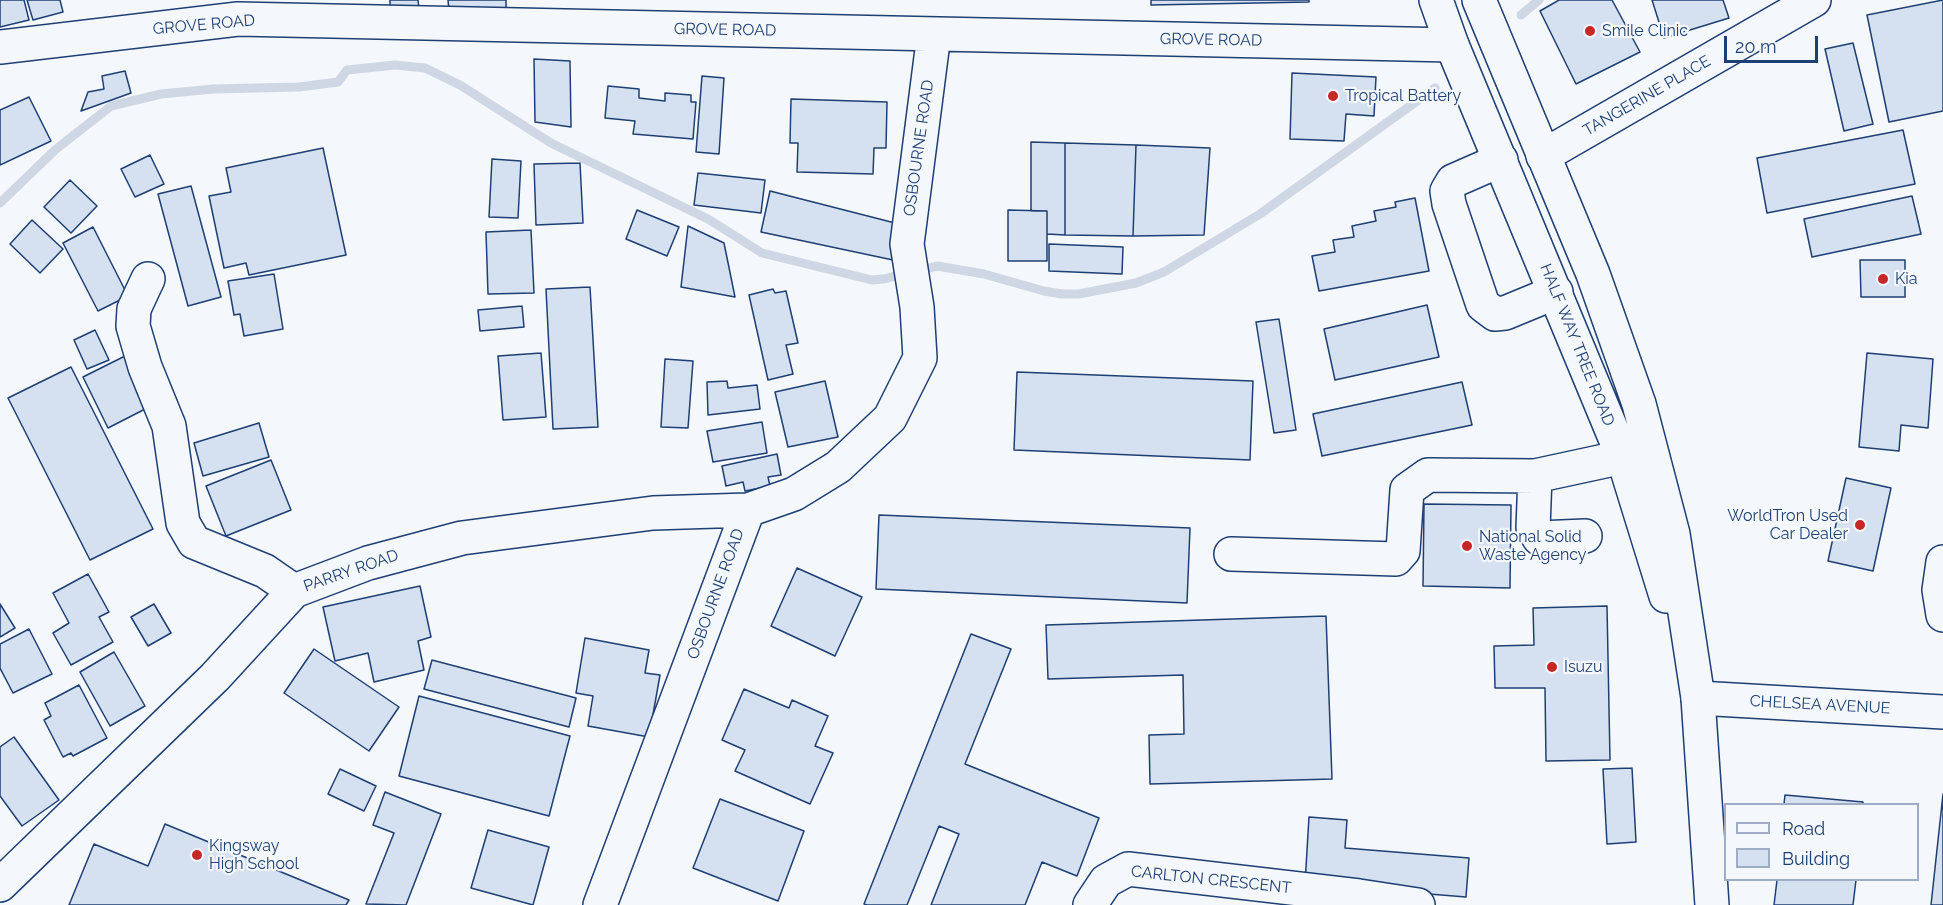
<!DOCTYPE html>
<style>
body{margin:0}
#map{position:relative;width:1943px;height:905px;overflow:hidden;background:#f4f7fb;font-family:Raleway,sans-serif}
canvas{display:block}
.legend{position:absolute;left:1724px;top:803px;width:195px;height:78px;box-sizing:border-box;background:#f4f7fb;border:2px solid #9eadc5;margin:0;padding:8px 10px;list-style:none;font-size:18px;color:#1d3f73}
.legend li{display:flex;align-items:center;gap:12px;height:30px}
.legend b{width:30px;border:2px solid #9eadc5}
.scale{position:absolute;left:1724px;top:36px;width:94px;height:27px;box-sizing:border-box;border:3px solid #1d3f73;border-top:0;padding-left:8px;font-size:18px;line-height:21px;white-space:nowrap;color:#1d3f73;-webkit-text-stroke:4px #f4f7fb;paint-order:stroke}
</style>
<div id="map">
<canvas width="1943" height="905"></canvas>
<ul class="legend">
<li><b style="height:8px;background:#f4f7fb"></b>Road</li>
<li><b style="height:16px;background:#d5e0f0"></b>Building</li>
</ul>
<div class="scale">20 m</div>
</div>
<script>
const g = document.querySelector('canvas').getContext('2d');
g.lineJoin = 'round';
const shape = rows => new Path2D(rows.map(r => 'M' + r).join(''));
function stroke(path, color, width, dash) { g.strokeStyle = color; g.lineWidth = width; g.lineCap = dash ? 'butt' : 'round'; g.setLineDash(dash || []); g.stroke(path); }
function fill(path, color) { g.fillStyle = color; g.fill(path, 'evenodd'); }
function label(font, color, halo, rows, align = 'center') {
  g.font = font + ' Raleway,sans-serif'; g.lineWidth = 4.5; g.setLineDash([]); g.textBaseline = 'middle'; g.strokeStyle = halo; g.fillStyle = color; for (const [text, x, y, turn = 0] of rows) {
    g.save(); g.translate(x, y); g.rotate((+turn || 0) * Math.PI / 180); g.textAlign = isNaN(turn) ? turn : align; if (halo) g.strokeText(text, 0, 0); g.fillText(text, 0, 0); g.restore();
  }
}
const stream = shape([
 [1521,15,1539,0],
 [0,203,55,150,111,106,161,94,213,89,299,87,338,82,347,70,395,65,425,68,460,85,551,143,708,219,762,253,872,280,883,279,937,266,984,274,1044,291,1062,294,1079,294,1136,283,1164,272,1260,214,1435,88]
]);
const building = shape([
 [0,0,24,0,29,20,0,27,0,0],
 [27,0,60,0,63,12,33,20,27,0],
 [390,0,418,0,419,9,390,9,390,0],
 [448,0,506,0,506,10,449,11,448,0],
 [1151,0,1309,0,1309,2,1151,5,1151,0],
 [1559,0,1612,0,1640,52,1576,84,1540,11,1559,0],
 [1652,0,1723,0,1729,18,1664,38,1652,0],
 [1943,0,1943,111,1889,122,1867,15,1943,0],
 [1853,43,1873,124,1844,131,1825,49,1853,43],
 [534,59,570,61,571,127,535,122,534,59],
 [125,71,131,93,81,111,88,92,104,89,102,76,125,71],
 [1292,73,1376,77,1374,116,1346,114,1344,141,1290,139,1292,73],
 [702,76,724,78,719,154,696,152,702,76],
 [608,86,639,89,639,98,665,101,665,93,691,95,691,102,696,102,693,139,633,134,635,121,605,118,608,86],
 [29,97,51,141,0,165,0,110,29,97],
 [791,99,887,102,886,148,874,148,873,174,797,172,798,143,790,143,791,99],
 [1903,130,1915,184,1767,213,1757,158,1903,130],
 [1031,142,1065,143,1065,235,1047,234,1047,211,1031,211,1031,142],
 [1065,143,1136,145,1133,236,1065,235,1065,143],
 [1136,145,1210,148,1204,235,1133,236,1136,145],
 [323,148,346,255,249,275,246,263,224,268,209,196,231,192,226,168,323,148],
 [150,155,164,184,135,197,121,169,150,155],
 [492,159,521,161,518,218,489,217,492,159],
 [580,163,583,223,536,225,534,164,580,163],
 [698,173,765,180,761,213,694,205,698,173],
 [70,180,97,206,71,233,44,207,70,180],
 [191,186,221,297,188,306,158,194,191,186],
 [770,191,895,223,893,260,761,232,770,191],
 [1912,196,1921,234,1812,257,1804,219,1912,196],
 [1415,198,1429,271,1319,291,1312,256,1335,252,1333,240,1354,237,1352,226,1376,221,1374,211,1396,207,1395,202,1415,198],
 [637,210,679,227,667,256,626,239,637,210],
 [1008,210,1047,211,1047,261,1008,261,1008,210],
 [32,220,63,249,40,273,10,244,32,220],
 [688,226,724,243,735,297,681,287,688,226],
 [93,227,128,296,98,311,63,243,93,227],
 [531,230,534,293,488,294,486,232,531,230],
 [1049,244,1123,247,1122,274,1049,271,1049,244],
 [1860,260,1905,260,1905,297,1861,297,1860,260],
 [274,274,283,329,244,336,240,314,234,315,228,281,274,274],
 [590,287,598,427,553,429,546,289,590,287],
 [773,289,775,293,786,291,798,343,786,345,793,374,768,380,749,295,773,289],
 [1427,305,1439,357,1335,380,1324,329,1427,305],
 [522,306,524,327,480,331,478,310,522,306],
 [1279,319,1296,430,1274,433,1256,322,1279,319],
 [95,330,109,360,87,369,74,340,95,330],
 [541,353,546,417,503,420,498,356,541,353],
 [1867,353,1933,359,1928,428,1901,425,1899,451,1859,447,1867,353],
 [127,355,153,405,108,428,83,377,127,355],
 [665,359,693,361,688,428,661,427,665,359],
 [71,367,153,529,90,560,8,398,71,367],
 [1017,372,1253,381,1250,460,1014,450,1017,372],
 [727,381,728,388,757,385,760,409,708,415,707,382,727,381],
 [825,381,838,437,788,447,775,392,825,381],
 [1462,382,1472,425,1322,456,1313,414,1462,382],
 [762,422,767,453,713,462,707,431,762,422],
 [259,423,269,457,203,476,194,443,259,423],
 [777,454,781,475,768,477,770,486,745,491,743,482,726,486,722,466,777,454],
 [271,460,291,510,226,536,206,486,271,460],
 [1846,478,1891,488,1873,571,1828,561,1846,478],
 [1424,504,1511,505,1510,588,1423,586,1424,504],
 [879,515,1190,528,1187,603,876,589,879,515],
 [797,568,862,597,835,656,771,626,797,568],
 [88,574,109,612,99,617,113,642,71,665,53,633,69,623,53,593,88,574],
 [420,586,431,637,418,641,424,670,374,682,368,653,335,661,323,607,420,586],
 [0,604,15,628,0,637,0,604],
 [154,604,171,633,148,646,131,617,154,604],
 [1607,606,1610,760,1546,761,1545,688,1495,688,1494,646,1534,645,1533,608,1607,606],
 [1326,616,1332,779,1150,784,1149,735,1184,734,1183,675,1048,679,1046,625,1326,616],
 [29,629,52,674,13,693,0,668,0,644,29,629],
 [971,634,1011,649,965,764,1099,818,1077,876,1042,862,1025,905,931,905,959,834,939,826,907,905,867,905,864,904,971,634],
 [585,638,649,650,645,673,660,675,649,737,588,726,593,696,576,693,585,638],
 [314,649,399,707,369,751,284,693,314,649],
 [114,652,145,706,110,726,80,672,114,652],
 [432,660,576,698,569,727,424,689,432,660],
 [79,685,107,738,73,756,71,753,63,757,44,720,51,716,45,703,79,685],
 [744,689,789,708,792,700,828,716,815,746,833,753,810,804,735,771,745,750,722,740,744,689],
 [419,696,570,736,549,816,399,776,419,696],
 [14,737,59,800,22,826,0,796,0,747,14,737],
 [1632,768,1636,842,1607,844,1603,769,1632,768],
 [340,769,376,786,364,811,328,794,340,769],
 [385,792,441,814,406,905,366,904,394,833,373,825,385,792],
 [1943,794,1943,905,1931,905,1943,794],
 [1785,795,1863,802,1863,804,1784,804,1785,795],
 [720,799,804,831,778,901,693,868,720,799],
 [1309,817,1347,820,1345,848,1469,858,1466,897,1305,884,1309,817],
 [165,824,349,900,346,905,69,905,94,844,148,866,165,824],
 [488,830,549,847,533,905,471,888,488,830],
 [1777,880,1856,880,1853,905,1774,905,1777,880]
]);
const minor = shape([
 [0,47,238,19,1452,45],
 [1543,156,1814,0],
 [1501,160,1453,181,1447,191,1449,204,1483,305,1495,314,1505,313,1556,292],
 [148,279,134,309,133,326,145,367,169,426,183,523,194,542,265,571,294,591],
 [1535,476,1533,528,1539,538,1585,536],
 [1231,554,1396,559,1403,551,1407,490,1428,475,1535,476,1623,457],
 [1943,562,1939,590,1943,615],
 [1698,698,1943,712],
 [0,885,215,677,294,591,368,563,462,538,653,513,748,510,794,494,838,467,890,418,920,358,917,307,907,244,934,34],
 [600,905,748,510],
 [1090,905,1106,881,1128,869,1359,896,1418,905]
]);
const major = shape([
 [1436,0,1452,45,1623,457,1666,596],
 [1479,0,1593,274,1639,404,1673,534,1698,698,1712,905]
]);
const markers = [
 [1590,31,6,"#c62828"],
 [1333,96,6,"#c62828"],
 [1883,279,6,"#c62828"],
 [1860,525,6,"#c62828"],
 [1467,546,6,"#c62828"],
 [1552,667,6,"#c62828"],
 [197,855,6,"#c62828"]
];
const streetNames = [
 ["GROVE ROAD",204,25,-5],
 ["GROVE ROAD",725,30,1],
 ["GROVE ROAD",1211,40,1],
 ["TANGERINE PLACE",1647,96,-30],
 ["OSBOURNE ROAD",919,148,-82],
 ["HALF WAY TREE ROAD",1577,345,68],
 ["PARRY ROAD",351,571,-19],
 ["OSBOURNE ROAD",716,594,-70],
 ["CHELSEA AVENUE",1820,705,3],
 ["CARLTON CRESCENT",1211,880,6]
];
const poiNames = [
 ["Smile Clinic",1602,31],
 ["Tropical Battery",1345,96],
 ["Kia",1895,279],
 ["WorldTron Used",1848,516,"right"],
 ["Car Dealer",1848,534,"right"],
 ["National Solid",1479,537],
 ["Waste Agency",1479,555],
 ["Isuzu",1564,667],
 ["Kingsway",209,846],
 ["High School",209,864]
];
stroke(stream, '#cfd7e4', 9);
fill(building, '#d5e0f0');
stroke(building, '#1d3f73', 1.5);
stroke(minor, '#1d3f73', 36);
stroke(major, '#1d3f73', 36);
stroke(minor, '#f4f7fb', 33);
stroke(major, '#f4f7fb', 33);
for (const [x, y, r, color] of markers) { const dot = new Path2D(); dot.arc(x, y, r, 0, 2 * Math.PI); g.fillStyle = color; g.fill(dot); stroke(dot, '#f4f7fb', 2); }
label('16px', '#1d3f73', '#f4f7fb', streetNames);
label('16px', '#1d3f73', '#f4f7fb', poiNames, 'left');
</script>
